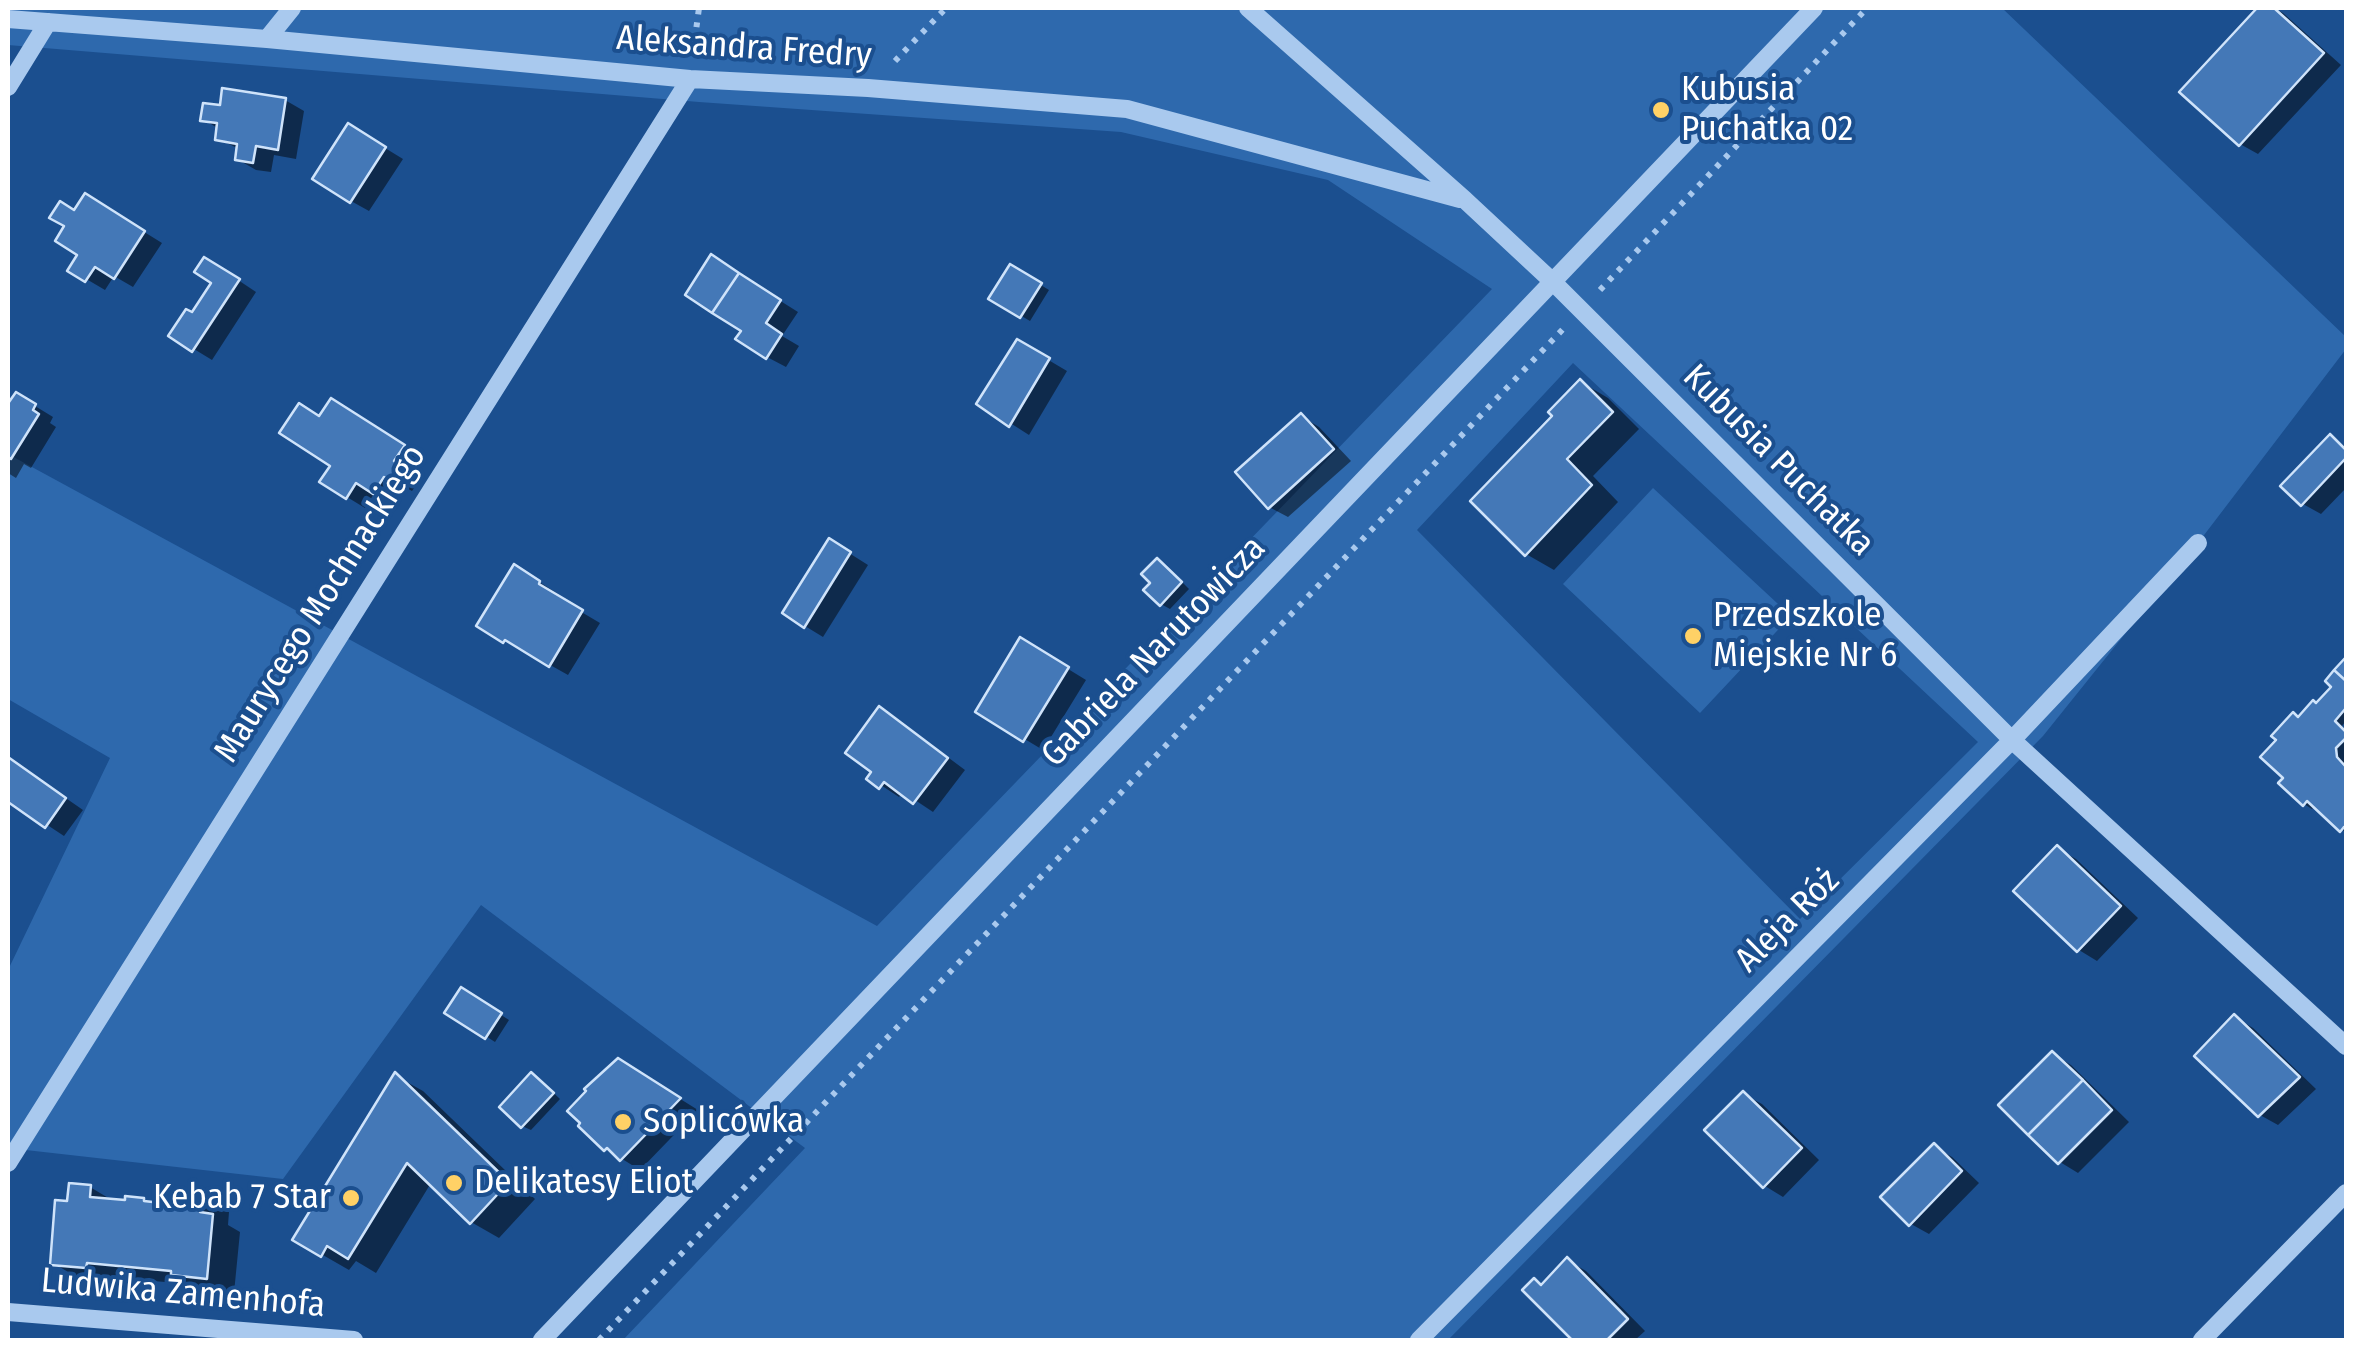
<!DOCTYPE html>
<meta charset="utf-8">
<style>
body{margin:0}
#map{position:relative;width:2354px;height:1348px;overflow:hidden;background:#1b4f8f;font-family:"Fira Sans Condensed",sans-serif}
canvas{display:block}
.frame{position:absolute;inset:0;border:10px solid #fff;pointer-events:none}
</style>
<div id="map">
<canvas width="2354" height="1348"></canvas>
<div class="frame"></div>
</div>
<script>
const g = document.querySelector('canvas').getContext('2d');
g.lineJoin = 'round';
function fill(path, color) { g.fillStyle = color; g.fill(path, 'evenodd'); }
const shape = rows => new Path2D(rows.map(r => 'M' + r).join(''));
function stroke(path, color, width, dash) { g.strokeStyle = color; g.lineWidth = width; g.lineCap = dash ? 'butt' : 'round'; g.setLineDash(dash || []); g.stroke(path); }
function label(font, color, halo, rows, align = 'center') {
  g.font = font + ' "Fira Sans Condensed",sans-serif'; g.lineWidth = 8; g.setLineDash([]); g.textBaseline = 'middle'; g.strokeStyle = halo; g.fillStyle = color; for (const [text, x, y, turn = 0] of rows) {
    g.save(); g.translate(x, y); g.rotate((+turn || 0) * Math.PI / 180); g.textAlign = isNaN(turn) ? turn : align; if (halo) g.strokeText(text, 0, 0); g.fillText(text, 0, 0); g.restore();
  }
}
const green = shape([
 [8,8,2002,8,2346,337,2346,349,2198,543,2043,736,1448,1340,623,1340,805,1148,481,905,283,1179,8,1148,8,970,110,758,8,699,8,454,877,926,1492,289,1328,180,1121,132,699,102,8,45],
 [1573,363,1978,742,1800,919,1417,530],
 [1653,488,1791,616,1700,713,1563,584]
]);
const shadow = shape([
 [2260,8,2274,8,2283,13,2341,65,2258,154,2240,144,2183,92],
 [285,100,304,111,296,159,274,155,271,172,256,170,237,159,239,149,217,138,219,129,203,119],
 [367,137,403,159,369,211,351,201],
 [104,207,162,243,133,287,114,276,105,290,71,270,81,254,67,225,76,213],
 [712,258,798,312,782,336,799,346,786,367,767,357,744,330],
 [1011,267,1049,290,1030,321,991,298],
 [223,270,256,292,212,360,171,335,192,316],
 [1018,342,1067,371,1029,435,979,403],
 [1581,382,1608,398,1639,429,1593,476,1618,502,1554,570,1526,554,1556,416],
 [17,395,53,417,50,423,56,427,31,468,24,464,16,478,8,473,8,397,14,400],
 [350,412,422,457,411,474,420,480,412,491,403,486,392,502,375,492,365,508,347,497,333,466,320,418],
 [1301,416,1319,427,1351,461,1288,517,1269,507],
 [2330,437,2346,447,2346,488,2321,514,2303,504],
 [830,541,868,565,823,637,805,626],
 [1166,566,1189,589,1170,609,1161,604,1154,583],
 [533,578,558,594,556,597,600,623,568,675,479,625],
 [1021,640,1086,680,1043,750,978,711],
 [2346,661,2346,721,2341,727,2346,732,2346,751,2344,754,2346,766,2346,833,2316,805,2312,809,2304,804,2286,778,2299,719,2318,706,2335,687,2328,681],
 [879,709,898,720,965,770,933,812,903,792,899,797,870,778,875,771],
 [8,758,83,810,64,836,8,799],
 [2057,848,2076,859,2138,918,2097,961,2079,950],
 [462,990,509,1020,495,1042,448,1012],
 [2235,1017,2253,1028,2316,1089,2278,1125,2260,1115],
 [2053,1054,2071,1065,2129,1122,2078,1173,2060,1162,2002,1105],
 [637,1072,698,1110,640,1170,606,1149],
 [396,1076,423,1091,535,1199,499,1238,471,1222,431,1183,376,1273,356,1261,349,1270,295,1239],
 [540,1080,560,1099,531,1130,522,1126],
 [1743,1094,1762,1104,1819,1160,1783,1197,1765,1186],
 [1934,1146,1952,1157,1979,1183,1929,1234,1911,1224],
 [90,1187,115,1202,144,1201,151,1205,181,1208,201,1196,229,1212,228,1225,240,1232,234,1293,201,1290,191,1284,115,1278,114,1282,80,1279,53,1263,70,1203],
 [1567,1260,1586,1271,1645,1331,1635,1340,1575,1340,1526,1290,1535,1281,1543,1286]
]);
const building = shape([
 [2257,8,2274,8,2324,53,2239,146,2179,92,2257,8],
 [222,88,286,98,278,150,256,146,253,163,235,160,237,144,215,140,217,123,200,121,203,103,220,105,222,88],
 [348,123,386,147,350,203,312,179,348,123],
 [85,193,145,231,114,279,95,267,85,282,67,271,77,255,55,241,64,226,49,218,60,201,74,210,85,193],
 [711,254,739,273,712,313,685,295,711,254],
 [204,257,240,279,192,352,168,336,186,309,192,312,211,283,194,272,204,257],
 [1010,264,1042,283,1020,318,988,299,1010,264],
 [739,273,781,300,766,323,782,334,766,359,735,339,741,331,712,313,739,273],
 [1017,339,1050,358,1009,427,976,404,1017,339],
 [1580,379,1613,412,1567,459,1592,485,1525,556,1470,501,1552,416,1548,412,1580,379],
 [16,392,36,404,33,410,39,414,11,459,8,457,8,401,9,402,16,392],
 [331,398,405,445,394,461,403,468,393,483,384,477,373,494,356,483,346,499,319,482,330,466,279,433,299,403,319,416,331,398],
 [1301,413,1334,449,1268,509,1235,472,1301,413],
 [2330,434,2346,450,2346,458,2301,506,2280,486,2330,434],
 [829,538,851,552,804,628,782,613,829,538],
 [1157,558,1182,582,1160,606,1143,590,1150,583,1141,574,1157,558],
 [514,564,540,581,539,584,583,610,549,667,505,640,503,643,476,626,514,564],
 [1020,637,1069,667,1023,742,975,712,1020,637],
 [2346,657,2346,681,2334,670,2346,657],
 [2334,670,2346,681,2346,708,2335,721,2346,732,2346,738,2336,748,2337,757,2346,767,2346,829,2344,827,2340,832,2307,801,2303,806,2278,783,2283,778,2260,757,2276,740,2271,736,2293,712,2298,717,2313,700,2316,703,2331,687,2325,681,2334,670],
 [879,706,948,758,913,804,884,782,879,789,866,779,871,772,845,753,879,706],
 [8,757,66,798,45,828,8,802,8,757],
 [2057,845,2121,906,2077,952,2013,891,2057,845],
 [461,987,502,1013,485,1039,444,1013,461,987],
 [2234,1014,2300,1077,2258,1117,2194,1056,2234,1014],
 [2052,1051,2083,1080,2028,1135,1998,1105,2052,1051],
 [618,1058,681,1098,620,1161,607,1148,604,1151,578,1126,580,1123,567,1111,586,1091,584,1089,618,1058],
 [395,1072,509,1182,470,1224,407,1163,348,1259,327,1246,321,1257,292,1240,395,1072],
 [531,1072,554,1093,521,1128,499,1107,531,1072],
 [2083,1080,2112,1110,2058,1164,2028,1135,2083,1080],
 [1743,1091,1802,1148,1763,1188,1704,1130,1743,1091],
 [1934,1143,1962,1171,1909,1226,1880,1197,1934,1143],
 [69,1183,91,1185,90,1197,125,1200,125,1196,144,1198,144,1201,179,1205,180,1192,202,1193,200,1212,213,1214,207,1279,171,1275,171,1271,87,1263,86,1268,50,1265,55,1200,67,1201,69,1183],
 [1567,1257,1628,1319,1607,1340,1572,1340,1522,1290,1534,1278,1541,1285,1567,1257]
]);
const path = shape([
 [693,53,699,8],
 [895,61,946,8],
 [1600,290,1867,8],
 [599,1340,1564,328]
]);
const minor = shape([
 [1248,8,1465,200,1553,282,2012,740,2346,1046],
 [8,19,267,39,690,79,868,88,1127,109,1460,199],
 [267,39,292,8],
 [8,87,48,22],
 [8,1163,690,79],
 [8,1312,354,1340],
 [542,1340,1814,8],
 [1419,1340,2012,740,2198,543],
 [2202,1340,2346,1193]
]);
const markers = [
 [1661,110,10,"#ffd166"],
 [1693,636,10,"#ffd166"],
 [623,1122,10,"#ffd166"],
 [454,1183,10,"#ffd166"],
 [351,1198,10,"#ffd166"]
];
const streetNames = [
 ["Aleksandra Fredry",744,48,4],
 ["Kubusia Puchatka",1778,461,45],
 ["Maurycego Mochnackiego",321,604,-58],
 ["Gabriela Narutowicza",1154,652,-46],
 ["Aleja Róż",1788,921,-45],
 ["Ludwika Zamenhofa",183,1294,5]
];
const poiNames = [
 ["Kubusia",1681,90],
 ["Puchatka 02",1681,130],
 ["Przedszkole",1713,616],
 ["Miejskie Nr 6",1713,656],
 ["Soplicówka",643,1122],
 ["Delikatesy Eliot",474,1183],
 ["Kebab 7 Star",331,1198,"right"]
];
fill(green, '#2e69ad');
fill(shadow, '#0007');
fill(building, '#4478b7');
stroke(building, '#cfe3fa', 2.5);
stroke(path, '#a9c9ee', 6, [5, 8]);
stroke(minor, '#a9c9ee', 18);
for (const [x, y, r, color] of markers) { const dot = new Path2D(); dot.arc(x, y, r, 0, 2 * Math.PI); g.fillStyle = color; g.fill(dot); stroke(dot, '#1b4f8f', 4); }
label('35px', '#fff', '#1b4f8f', streetNames);
label('35px', '#fff', '#1b4f8f', poiNames, 'left');
</script>
